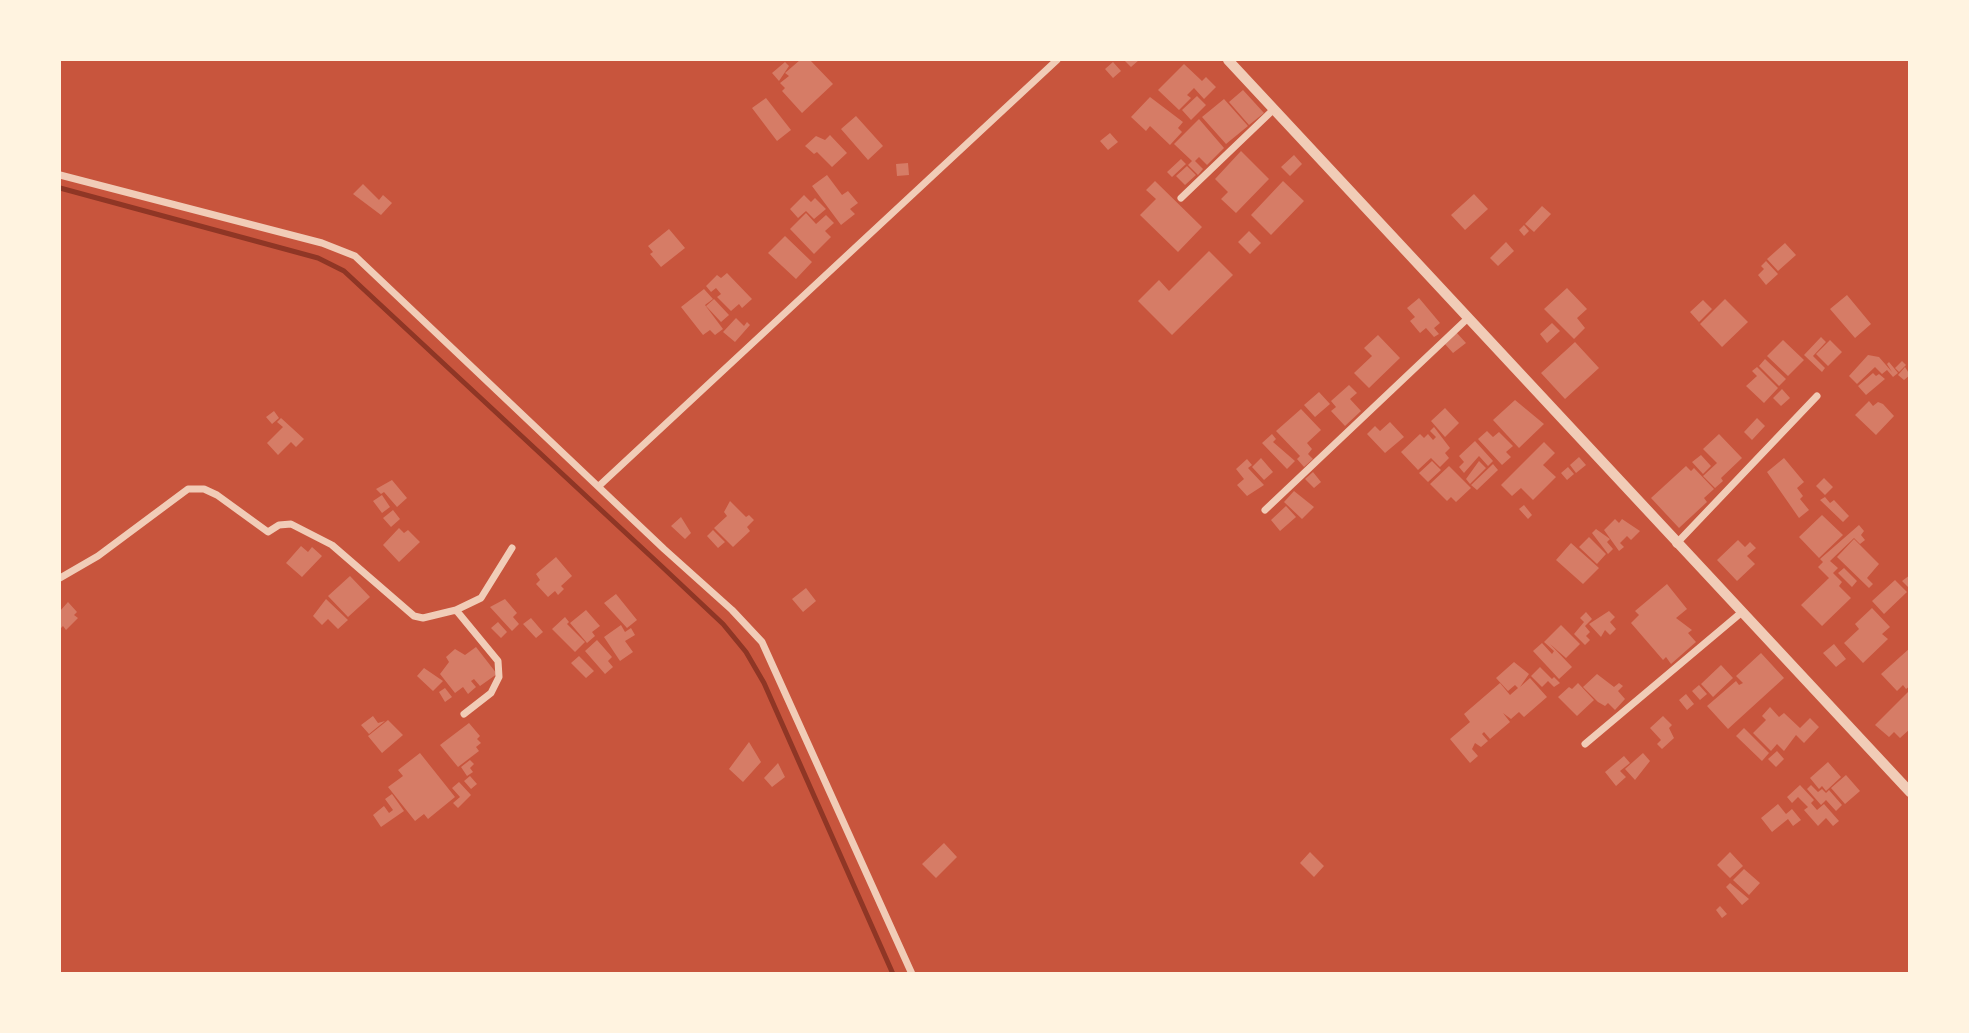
<!DOCTYPE html>
<style>
body{margin:0}
#map{position:relative;width:1969px;height:1033px;overflow:hidden;background:#c8553d;font-family:Inter,sans-serif}
canvas{display:block}
.frame{position:absolute;inset:0;border:61px solid #fff3e0;pointer-events:none}
</style>
<div id="map">
<canvas width="1969" height="1033"></canvas>
<div class="frame"></div>
</div>
<script>
const g = document.querySelector('canvas').getContext('2d');
g.lineJoin = 'round';
const shape = rows => new Path2D(rows.map(r => 'M' + r).join(''));
function stroke(path, color, width, dash) { g.strokeStyle = color; g.lineWidth = width; g.lineCap = dash ? 'butt' : 'round'; g.setLineDash(dash || []); g.stroke(path); }
function fill(path, color) { g.fillStyle = color; g.fill(path, 'evenodd'); }
const stream = shape([
 [60,188,318,258,344,271,657,562,723,624,746,652,764,683,893,974]
]);
const building = shape([
 [800,60,810,60,833,84,802,113,782,91,785,88,780,83,789,76,785,73],
 [1124,60,1139,60,1131,67],
 [785,62,789,66,779,81,772,73],
 [1113,62,1121,71,1113,78,1105,69],
 [1184,64,1202,81,1206,77,1216,87,1204,99,1194,88,1187,95,1191,98,1179,110,1158,90],
 [1243,90,1264,113,1249,125,1229,102],
 [1197,96,1206,105,1191,120,1182,110],
 [1150,97,1183,122,1178,128,1182,132,1170,145,1150,126,1146,131,1131,117],
 [766,98,791,130,777,141,752,108],
 [1224,99,1248,126,1226,144,1202,117],
 [856,116,883,146,868,160,841,129],
 [1199,119,1224,148,1207,165,1199,157,1195,161,1203,169,1198,175,1188,165,1192,161,1174,144],
 [1110,133,1118,142,1108,150,1100,141],
 [830,135,847,153,832,167,817,152,814,154,805,146,816,136,825,140],
 [1241,151,1269,179,1236,213,1221,199,1228,192,1215,179],
 [1294,155,1302,164,1290,176,1281,167],
 [1181,159,1186,164,1172,177,1167,172],
 [908,163,909,175,897,176,896,164],
 [1187,166,1196,175,1185,185,1176,176],
 [827,175,842,195,848,191,858,203,850,209,855,214,841,225,812,186],
 [1155,181,1202,227,1178,252,1140,215,1156,199,1146,190],
 [1283,181,1304,201,1271,235,1251,215],
 [363,184,379,200,383,195,392,203,381,215,353,194],
 [1474,194,1488,209,1465,230,1451,215],
 [804,195,811,202,815,198,826,209,814,219,806,211,798,218,790,209],
 [1542,206,1551,214,1534,232,1525,224],
 [806,213,816,224,826,215,834,223,825,231,831,237,814,254,790,229],
 [1524,225,1529,231,1524,236,1519,230],
 [669,229,685,248,661,267,650,254,653,252,648,246],
 [1249,231,1261,243,1250,254,1238,242],
 [785,236,812,262,796,279,768,253],
 [1506,242,1514,251,1498,266,1490,258],
 [1785,243,1796,255,1778,271,1767,259],
 [1209,251,1233,275,1172,335,1138,301,1159,280,1169,291],
 [1766,261,1778,274,1766,285,1758,275,1764,269,1761,266],
 [727,273,752,299,742,308,739,304,731,311,717,297,721,294,716,288,711,292,706,286,717,275,721,278],
 [1567,288,1587,309,1577,318,1585,328,1574,339,1544,309],
 [704,289,713,299,705,305,723,329,715,335,710,330,703,335,681,307],
 [1847,295,1871,324,1855,338,1830,309],
 [1419,298,1440,323,1434,328,1439,334,1434,337,1426,328,1420,333,1410,321,1415,317,1407,308],
 [714,299,729,315,721,322,706,306],
 [1725,299,1748,322,1722,347,1700,324],
 [1703,300,1712,309,1699,322,1690,312],
 [736,318,744,326,747,322,750,325,735,342,723,332],
 [1552,323,1560,331,1547,343,1540,334],
 [1456,332,1466,343,1453,353,1444,343],
 [1378,335,1400,358,1369,388,1354,373,1372,356,1364,348],
 [1821,337,1826,342,1813,356,1825,368,1822,372,1804,355],
 [1783,340,1804,360,1788,376,1767,356],
 [1830,340,1842,352,1828,366,1816,354],
 [1575,342,1599,368,1565,399,1541,373],
 [1868,355,1879,357,1892,372,1887,364,1889,362,1898,373,1893,377,1887,370,1882,374,1875,367,1857,384,1849,376],
 [1765,359,1786,379,1779,386,1759,366],
 [1902,361,1906,365,1899,372,1895,368],
 [1757,367,1778,388,1764,403,1746,386,1757,376,1752,371],
 [1905,367,1910,375,1904,380,1898,375],
 [1873,373,1876,376,1879,374,1885,379,1866,395,1858,386],
 [1349,385,1357,393,1350,399,1361,411,1345,426,1331,411,1336,407,1331,401],
 [1782,389,1790,398,1781,406,1773,398],
 [1319,392,1330,404,1315,417,1304,405],
 [1515,400,1544,424,1519,448,1493,420],
 [1869,401,1873,406,1878,402,1883,404,1894,416,1876,435,1855,415],
 [1445,408,1459,423,1445,437,1431,421],
 [1301,409,1321,430,1307,443,1312,449,1308,454,1313,459,1304,467,1297,459,1300,456,1276,431],
 [274,411,279,418,272,424,266,417],
 [281,418,304,439,296,447,291,442,278,455,267,443,283,427,277,422],
 [1757,418,1765,426,1752,440,1744,432],
 [1390,422,1404,437,1385,453,1367,434,1375,426,1380,431],
 [1434,427,1450,448,1445,453,1449,458,1440,467,1431,458,1418,470,1401,452,1420,434,1424,438,1428,434,1433,440,1436,437,1430,431],
 [1487,431,1493,437,1499,432,1513,446,1506,452,1511,457,1502,465,1478,439],
 [1272,434,1276,439,1273,442,1295,461,1287,469,1262,443],
 [1719,434,1742,458,1721,478,1723,481,1715,488,1703,476,1717,463,1703,449],
 [1475,441,1493,461,1488,466,1479,456,1464,473,1459,467,1464,462,1459,456],
 [1544,442,1555,453,1543,465,1556,477,1533,500,1521,488,1512,496,1501,485],
 [1701,455,1711,466,1703,474,1692,462],
 [1579,457,1586,465,1576,473,1570,465],
 [1261,458,1273,472,1264,480,1252,467],
 [1784,458,1804,482,1797,488,1803,496,1800,499,1809,510,1799,518,1767,472],
 [1247,459,1252,465,1248,468,1264,485,1247,496,1237,485,1244,479,1236,469],
 [1432,461,1441,470,1428,482,1419,473],
 [1479,461,1486,468,1470,484,1466,479],
 [1493,464,1498,470,1477,490,1471,485],
 [1449,466,1471,488,1456,502,1451,497,1447,501,1430,484],
 [1686,466,1691,471,1694,468,1714,489,1704,498,1707,502,1679,528,1651,498],
 [1568,467,1574,474,1567,480,1561,473],
 [1313,472,1321,482,1314,488,1305,479],
 [1824,478,1833,487,1825,495,1816,486],
 [392,480,407,498,397,507,384,492,381,494,376,489],
 [1294,491,1314,507,1302,519,1284,502],
 [382,495,390,507,382,513,373,501],
 [1825,497,1830,503,1834,500,1849,516,1843,522,1820,500],
 [730,501,746,517,749,515,754,520,747,527,750,531,733,547,714,528,727,516,724,512],
 [1524,505,1532,515,1528,519,1519,509],
 [1286,506,1296,517,1280,531,1271,520],
 [393,510,400,519,391,527,383,518],
 [1822,515,1843,535,1819,558,1799,537],
 [681,517,691,533,685,539,671,526],
 [1615,519,1619,523,1622,519,1640,531,1631,540,1627,536,1620,543,1624,547,1619,551,1604,530],
 [1859,525,1864,531,1861,535,1865,540,1860,544,1854,538,1830,561,1838,568,1833,573,1842,582,1839,586,1851,598,1822,626,1801,605,1829,578,1818,567,1823,562,1820,559],
 [399,528,404,533,408,530,420,542,399,562,383,545],
 [1596,529,1610,539,1607,542,1613,549,1608,554,1592,533],
 [713,530,725,542,718,548,707,536],
 [1589,537,1606,554,1597,564,1579,547],
 [1854,539,1879,564,1867,578,1873,584,1869,588,1837,557],
 [1738,540,1745,547,1750,542,1756,548,1747,556,1755,564,1737,581,1717,560],
 [1571,543,1599,568,1583,584,1556,560],
 [301,546,308,552,312,547,322,556,302,577,286,563],
 [556,557,572,576,561,586,564,589,558,595,555,591,548,597,536,584,540,580,536,574],
 [1844,568,1857,581,1852,587,1838,573],
 [1910,575,1910,589,1902,581],
 [350,576,370,597,348,617,328,596],
 [1895,580,1907,592,1884,614,1872,601],
 [1667,584,1687,609,1676,618,1692,630,1688,633,1696,642,1671,664,1666,657,1663,660,1631,623,1639,615,1635,611],
 [806,588,816,601,803,612,792,599],
 [616,594,637,620,627,628,604,603],
 [326,599,348,620,338,629,328,619,322,625,313,616],
 [505,599,517,613,513,617,519,624,512,631,490,607],
 [68,602,77,612,74,615,78,618,66,630,63,626,60,629,60,611],
 [1872,608,1890,627,1882,634,1888,639,1863,663,1844,643,1859,629,1855,624],
 [586,610,600,626,592,632,595,636,587,643,570,623],
 [1609,611,1615,617,1610,622,1616,629,1610,635,1605,630,1601,637,1589,624],
 [1586,612,1592,619,1585,626,1590,632,1586,636,1590,640,1585,645,1574,634,1584,622,1580,618],
 [565,617,569,622,567,624,585,642,575,652,552,629],
 [531,618,543,632,536,638,523,624],
 [498,622,507,632,501,638,491,628],
 [621,625,625,632,631,628,635,635,625,641,633,652,620,661,604,637],
 [1561,625,1580,644,1566,658,1550,644,1572,667,1559,679,1533,651,1542,643,1552,654,1554,651,1544,642],
 [597,640,612,657,608,661,613,667,605,674,585,651],
 [1834,644,1846,659,1836,667,1823,653],
 [476,647,497,674,480,686,474,679,471,681,476,687,468,694,463,687,455,693,440,674,449,662,446,657,455,649,465,655],
 [1910,648,1910,686,1906,689,1903,685,1897,691,1881,674],
 [1761,653,1784,678,1728,729,1707,706,1736,681,1739,685,1743,683,1736,676],
 [579,656,594,671,586,678,571,663],
 [1514,662,1529,674,1520,687,1530,678,1547,697,1524,717,1519,712,1511,719,1503,713,1510,722,1490,739,1484,732,1482,734,1488,741,1481,747,1475,743,1472,749,1478,756,1470,763,1450,739,1470,722,1464,714,1500,683,1510,695,1518,688,1515,685,1508,691,1496,678],
 [1721,665,1733,678,1713,697,1701,684],
 [1540,667,1552,679,1554,677,1560,683,1554,687,1548,681,1542,687,1531,676],
 [424,668,443,681,433,691,417,676],
 [1597,674,1614,687,1619,683,1623,686,1618,691,1625,699,1615,710,1608,703,1605,706,1598,702,1583,687],
 [1578,683,1594,700,1577,716,1558,697,1569,687,1572,689],
 [1699,685,1707,694,1700,700,1692,691],
 [445,688,452,697,445,702,439,692],
 [1910,690,1910,729,1900,738,1894,732,1889,737,1875,725],
 [1686,694,1694,704,1687,710,1679,700],
 [1770,707,1779,717,1784,713,1800,728,1810,718,1819,727,1804,743,1796,735,1784,751,1777,744,1771,751,1753,733,1766,720,1762,716],
 [373,716,378,723,385,721,369,734,361,725],
 [1663,716,1672,725,1669,728,1674,738,1662,749,1657,744,1661,740,1650,728],
 [388,720,403,735,382,753,368,736],
 [469,723,480,736,477,739,481,743,476,747,479,751,458,767,440,745],
 [1744,728,1769,753,1762,761,1736,736],
 [749,742,761,762,743,782,729,769],
 [1777,751,1784,759,1776,767,1768,759],
 [420,753,455,797,428,819,424,814,415,821,388,787,403,776,398,770],
 [1643,753,1650,761,1635,780,1625,769],
 [1624,756,1630,763,1620,771,1626,777,1616,786,1605,772],
 [470,760,474,764,470,768,473,772,467,776,461,767],
 [1828,762,1841,777,1826,791,1822,786,1819,789,1810,778],
 [778,763,785,777,772,787,764,778],
 [1846,775,1860,791,1845,804,1831,788],
 [470,776,477,784,471,789,464,781],
 [459,782,471,795,458,808,453,803,460,797,452,788],
 [1800,785,1814,800,1811,803,1817,810,1824,804,1839,821,1833,826,1826,818,1818,826,1804,810,1808,807,1798,797,1792,803,1787,797],
 [1811,785,1818,792,1822,789,1826,793,1829,790,1842,805,1836,811,1826,800,1821,805,1807,789],
 [392,794,404,811,381,827,373,815,384,806,389,813,393,810,385,799],
 [1778,804,1786,814,1792,809,1801,820,1793,826,1788,819,1772,832,1761,818],
 [944,843,957,857,936,878,922,864],
 [1310,852,1324,866,1314,877,1300,863],
 [1730,852,1743,866,1730,878,1717,865],
 [1744,869,1760,883,1749,895,1733,880],
 [1730,883,1749,899,1742,905,1726,887],
 [1720,906,1727,914,1722,918,1716,910]
]);
const minor = shape([
 [60,175,322,243,355,256,664,549,732,610,762,642,912,974],
 [1181,198,1274,109],
 [600,485,1057,60],
 [1265,510,1468,318],
 [1676,544,1817,396],
 [60,578,98,556,188,489,204,489,217,495,268,532,279,525,291,524,332,545,414,616,423,618,456,610,481,598,512,548],
 [456,610,498,661,499,677,491,693,464,714],
 [1585,744,1742,612]
]);
const tertiary = shape([
 [1228,60,1910,792]
]);
stroke(stream, '#8f3625', 5);
fill(building, '#d67c66');
stroke(minor, '#f1ccb7', 7);
stroke(tertiary, '#f1ccb7', 10);
</script>
